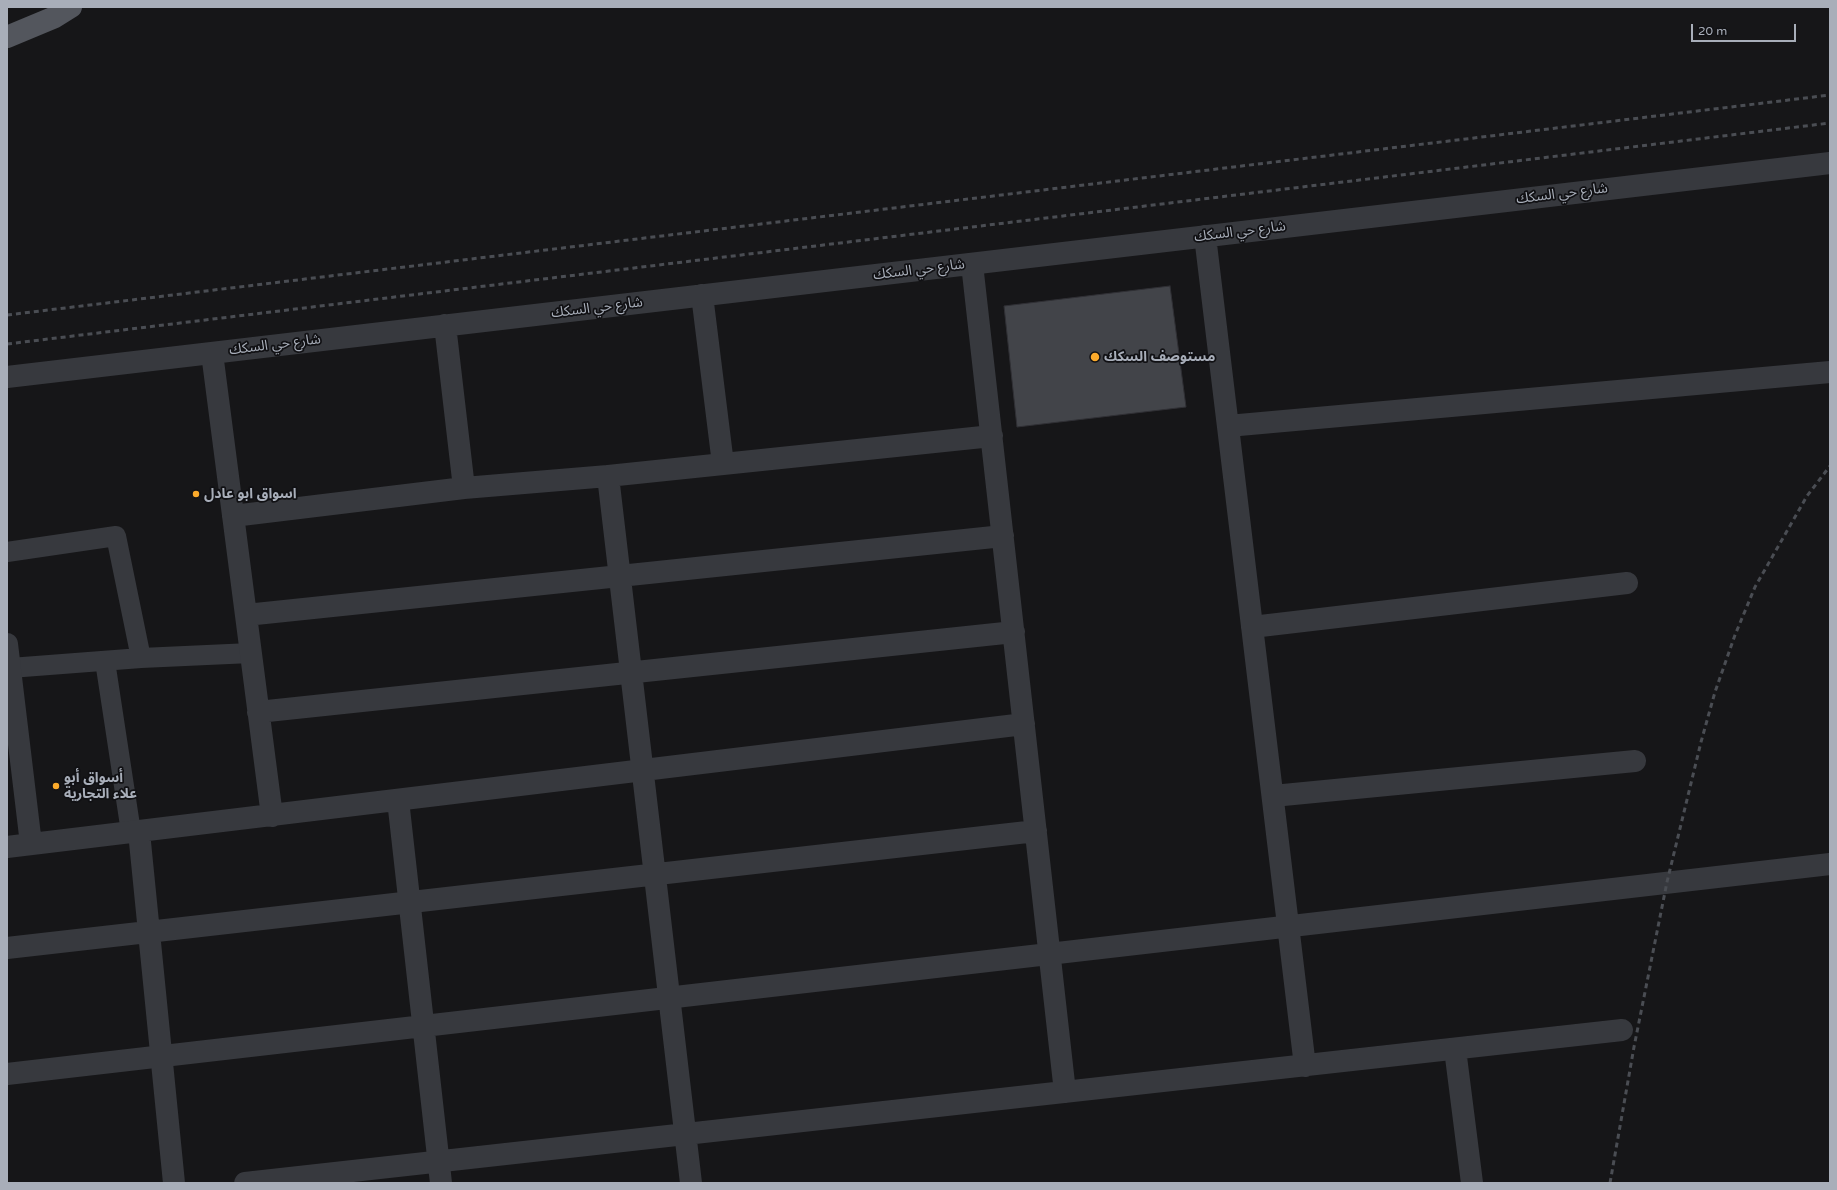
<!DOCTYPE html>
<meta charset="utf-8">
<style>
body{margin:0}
#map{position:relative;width:1837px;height:1190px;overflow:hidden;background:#161618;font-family:"Varela Round",sans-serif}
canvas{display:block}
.frame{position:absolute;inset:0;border:8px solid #a8aeb9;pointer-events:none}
.scale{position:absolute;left:1691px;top:24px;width:105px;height:18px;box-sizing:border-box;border:2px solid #a8aeb9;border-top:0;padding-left:5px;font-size:12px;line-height:14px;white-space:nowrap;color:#a8aeb9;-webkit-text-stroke:3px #111114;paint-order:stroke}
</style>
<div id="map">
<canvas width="1837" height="1190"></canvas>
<div class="frame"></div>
<div class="scale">20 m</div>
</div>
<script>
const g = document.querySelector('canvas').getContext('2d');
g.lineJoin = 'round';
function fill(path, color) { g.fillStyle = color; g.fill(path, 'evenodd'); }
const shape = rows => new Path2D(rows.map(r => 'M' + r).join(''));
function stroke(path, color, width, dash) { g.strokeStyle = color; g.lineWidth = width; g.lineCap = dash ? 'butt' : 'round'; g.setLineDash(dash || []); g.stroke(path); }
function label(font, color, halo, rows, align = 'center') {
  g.font = font + ' "Varela Round","Noto Sans Arabic",sans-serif'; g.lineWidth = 3.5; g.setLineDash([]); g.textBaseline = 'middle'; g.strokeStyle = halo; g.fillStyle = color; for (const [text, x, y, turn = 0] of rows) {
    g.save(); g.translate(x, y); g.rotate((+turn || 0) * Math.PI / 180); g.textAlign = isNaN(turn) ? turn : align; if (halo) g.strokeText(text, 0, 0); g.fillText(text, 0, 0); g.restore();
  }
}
const building = shape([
 [1170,286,1186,407,1017,427,1004,306,1170,286]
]);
const lane = shape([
 [7,552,116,536,141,658,10,668],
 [141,658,251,653],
 [105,661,131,832]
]);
const street = shape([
 [1205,236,1305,1066],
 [972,264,1065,1092],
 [702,295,723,464],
 [445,325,464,488],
 [212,353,272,816],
 [7,377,1830,163],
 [1228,426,1830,372],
 [608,476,691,1183],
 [233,516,464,488,608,476,992,436],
 [246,615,1003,536],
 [1252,627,1627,583],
 [7,644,31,844],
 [258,712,1014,632],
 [1273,796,1635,761],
 [398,800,441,1183],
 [139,832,174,1183],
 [7,847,1024,724],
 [7,948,1036,831],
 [1455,1049,1472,1183],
 [7,1074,1830,864],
 [245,1183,1622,1030]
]);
const primary = shape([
 [7,37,55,17,71,7]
]);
const rail = shape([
 [7,315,1830,95],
 [7,344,1830,123],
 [1610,1183,1634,1047,1667,882,1701,742,1715,692,1735,635,1755,587,1807,496,1830,466]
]);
const markers = [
 [1095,357,5,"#fbaa2b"],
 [196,494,4,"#fbaa2b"],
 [56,786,4,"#fbaa2b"]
];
const streetNames = [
 ["شارع حي السكك",1562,194,-7],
 ["شارع حي السكك",1240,232,-7],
 ["شارع حي السكك",919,270,-7],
 ["شارع حي السكك",597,308,-7],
 ["شارع حي السكك",275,345,-7]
];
const poiNames = [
 ["مستوصف السكك",1104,357],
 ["اسواق ابو عادل",204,494],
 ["أسواق أبو",64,778],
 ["علاء التجارية",64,794]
];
fill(building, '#424449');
stroke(building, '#303035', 1);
stroke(lane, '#37393e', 20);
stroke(street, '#37393e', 22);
stroke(primary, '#53565d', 22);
stroke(rail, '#4a4d53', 3, [5, 4]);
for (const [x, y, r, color] of markers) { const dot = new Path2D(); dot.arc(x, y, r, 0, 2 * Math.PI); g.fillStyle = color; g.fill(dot); stroke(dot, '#111114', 1.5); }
label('14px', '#a8aeb9', '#111114', streetNames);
label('bold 14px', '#a8aeb9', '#111114', poiNames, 'left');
</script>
